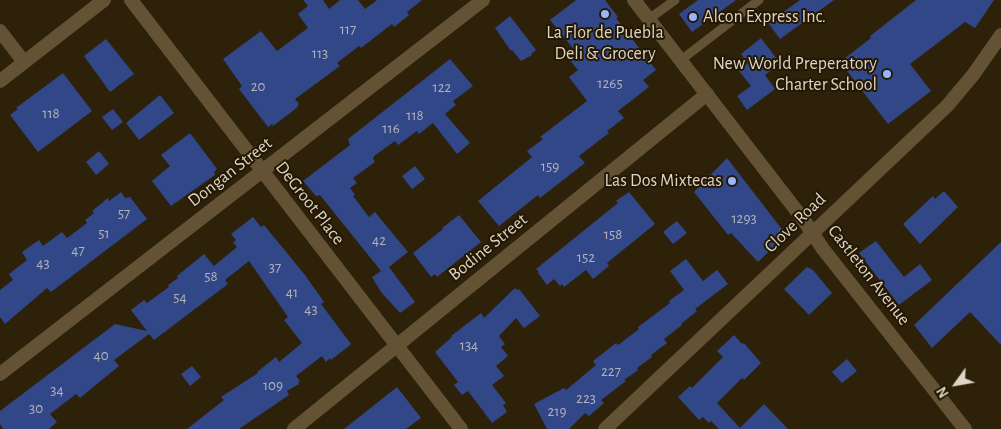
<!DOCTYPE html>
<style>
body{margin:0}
#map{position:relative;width:1001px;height:429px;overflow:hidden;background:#2d210a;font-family:"Alegreya Sans",sans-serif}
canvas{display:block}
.north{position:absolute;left:931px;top:359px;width:50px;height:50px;-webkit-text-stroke:4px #241802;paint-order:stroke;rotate:238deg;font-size:14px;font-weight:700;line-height:20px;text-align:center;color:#ddd5c8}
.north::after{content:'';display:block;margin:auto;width:18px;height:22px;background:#ddd5c8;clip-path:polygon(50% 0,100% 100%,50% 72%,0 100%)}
</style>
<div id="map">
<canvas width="1001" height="429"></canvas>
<div class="north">N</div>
</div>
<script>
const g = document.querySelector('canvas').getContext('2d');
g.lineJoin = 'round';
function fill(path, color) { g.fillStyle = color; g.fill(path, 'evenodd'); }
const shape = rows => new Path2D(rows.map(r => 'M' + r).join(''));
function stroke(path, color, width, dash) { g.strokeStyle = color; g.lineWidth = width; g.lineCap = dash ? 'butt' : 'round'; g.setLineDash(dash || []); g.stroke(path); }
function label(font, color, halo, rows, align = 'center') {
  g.font = font + ' "Alegreya Sans",sans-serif'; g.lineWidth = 4; g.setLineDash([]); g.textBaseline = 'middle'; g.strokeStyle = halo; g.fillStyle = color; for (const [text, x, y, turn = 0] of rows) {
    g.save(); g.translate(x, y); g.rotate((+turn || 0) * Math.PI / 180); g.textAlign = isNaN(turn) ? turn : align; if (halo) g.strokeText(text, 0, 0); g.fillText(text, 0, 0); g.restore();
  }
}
const building = shape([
 [303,0,323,0,329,9,340,0,358,0,365,9,377,0,422,0,407,12,409,15,394,27,392,24,361,48,359,46,337,63,340,66,295,99,299,104,297,106,298,107,273,126,272,124,268,127,239,89,242,86,223,59,261,31,277,51,308,28,298,14,308,6],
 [576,0,605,0,618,17,616,18,656,70,643,80,649,87,618,111,624,118,607,131,609,133,579,156,585,163,540,198,538,195,499,226,478,201,532,157,527,151,543,139,540,137,587,101,569,77,578,70,568,58,576,52,550,20],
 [698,0,736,0,692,32,679,14],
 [800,0,834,0,780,39,768,23],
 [916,0,994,0,975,28,965,22,910,64,931,91,888,124,840,62,871,38,870,36],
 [510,16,536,50,531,54,532,55,521,61,512,50,511,51,495,28],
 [761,38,780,63,765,75,775,89,747,110,737,96,751,86,739,71,748,63,741,54],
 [106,39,134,74,110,92,84,56],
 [450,59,473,86,453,101,456,105,445,114,470,143,457,154,433,123,419,134,417,131,398,145,395,141,374,156,373,159,375,162,353,178,357,183,350,188,355,195,353,196,369,217,375,212,408,252,389,267,415,302,400,313,381,292,372,277,381,271,320,195,316,196,303,181,350,145,348,139],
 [63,73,92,111,38,152,10,115,18,109,16,108],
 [160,95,174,113,139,140,126,123],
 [113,109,123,122,112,130,102,117],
 [190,133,217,169,214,172,215,175,171,206,152,181,170,166,161,155],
 [99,151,109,164,96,175,86,162],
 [727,158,784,232,784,237,758,262,731,233,728,235,694,192],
 [415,166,425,179,412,189,402,176],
 [944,191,958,207,920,244,903,224,933,196,935,199],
 [121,192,125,198,130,197,147,219,51,292,47,288,5,324,0,317,0,290,13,280,9,274,27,260,22,252,39,240,43,246,62,232,67,238,87,223,85,220,94,213,92,211,108,198,109,201],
 [629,192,655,224,607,263,609,266,593,279,586,270,564,287,562,284,560,286,554,279,547,285,538,273,539,272,536,269,618,203,616,201],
 [459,215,481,242,437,277,435,274,431,277,413,253,443,229,442,228],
 [253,217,261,227,264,225,305,275,324,302,321,304,351,344,349,346,331,360,330,358,326,362,322,356,296,376,300,381,298,382,299,384,287,391,289,395,239,429,187,429,224,400,221,397,258,373,257,372,276,357,279,362,302,343,284,320,288,317,249,261,225,280,228,284,154,340,149,334,114,360,119,366,80,398,76,394,50,414,57,422,49,429,3,429,0,424,0,411,115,324,147,331,131,310,144,300,147,303,169,287,168,285,178,278,177,276,204,254,214,266,237,247,233,242,236,240,231,234],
 [677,221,687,233,673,244,663,232],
 [876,241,904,277,920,264,932,280,899,305,859,253],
 [1001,242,1001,345,970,312,932,348,914,325],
 [686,259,703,281,717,270,728,284,695,309,697,311,681,324,682,325,664,339,667,343,651,355,652,357,637,368,638,370,624,380,626,381,601,400,604,403,589,416,585,413,569,429,547,429,534,404,564,388,566,390,596,365,593,361,616,343,618,345,639,329,638,327,670,303,669,301,684,290,670,271],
 [807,267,813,270,832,293,809,315,784,289],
 [515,288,517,290,519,289,540,316,524,328,516,318,499,336,505,344,501,347,508,356,496,366,504,376,492,385,506,403,503,405,507,412,492,423,468,391,462,395,454,385,458,382,435,352,452,337,451,336,481,313,484,318],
 [734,335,742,344,744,343,761,363,744,380,742,378,717,403,740,428,764,404,788,429,719,429,711,421,709,423,703,417,699,420,678,397,690,386,692,388,723,357,717,351],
 [847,359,857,371,842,383,832,372],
 [192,366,201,377,190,386,181,374],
 [397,387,421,418,406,429,344,429]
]);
const service = shape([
 [649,19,675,0],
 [681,60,759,0]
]);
const minor = shape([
 [131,0,461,429],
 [0,31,24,62],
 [0,81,104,0],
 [0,374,483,0],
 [294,429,707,94]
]);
const tertiary = shape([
 [634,0,803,219,823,249,965,429],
 [605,429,947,106,973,75,1001,35]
]);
const markers = [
 [605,14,5,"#99b5fd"],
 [693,17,5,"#99b5fd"],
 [887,74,5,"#99b5fd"],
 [732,181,5,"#99b5fd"]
];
const numberNames = [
 ["117",348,29],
 ["113",320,53],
 ["1265",610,83],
 ["20",258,86],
 ["122",442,87],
 ["118",51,113],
 ["118",415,115],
 ["116",391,128],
 ["159",550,166],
 ["57",124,213],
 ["1293",744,218],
 ["51",104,233],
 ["158",613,234],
 ["42",379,240],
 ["47",78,250],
 ["152",586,257],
 ["43",43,263],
 ["37",275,267],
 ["58",211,276],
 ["41",292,292],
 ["54",180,297],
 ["43",311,309],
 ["134",469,345],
 ["40",101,355],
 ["227",611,371],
 ["109",273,385],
 ["34",57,390],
 ["223",586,398],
 ["30",36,408],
 ["219",557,411]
];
const poiNames = [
 ["Alcon Express Inc.",703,17,"left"],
 ["La Flor de Puebla",605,33,"center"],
 ["Deli & Grocery",605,54,"center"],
 ["New World Preperatory",877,64],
 ["Charter School",877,85],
 ["Las Dos Mixtecas",722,181]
];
const streetNames = [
 ["Dongan Street",230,172,-38],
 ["DeGroot Place",310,203,52],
 ["Clove Road",795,223,-44],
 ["Bodine Street",488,247,-39],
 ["Castleton Avenue",869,275,52]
];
fill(building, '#324788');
stroke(service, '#635234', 9);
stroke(minor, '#635234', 14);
stroke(tertiary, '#635234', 14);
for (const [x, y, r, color] of markers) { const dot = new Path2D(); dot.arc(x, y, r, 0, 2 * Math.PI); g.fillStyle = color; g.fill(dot); stroke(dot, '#241802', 2); }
label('15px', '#b2b2b8', null, numberNames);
label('18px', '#ddd5c8', '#241802', poiNames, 'right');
label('18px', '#ddd5c8', '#241802', streetNames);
</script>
